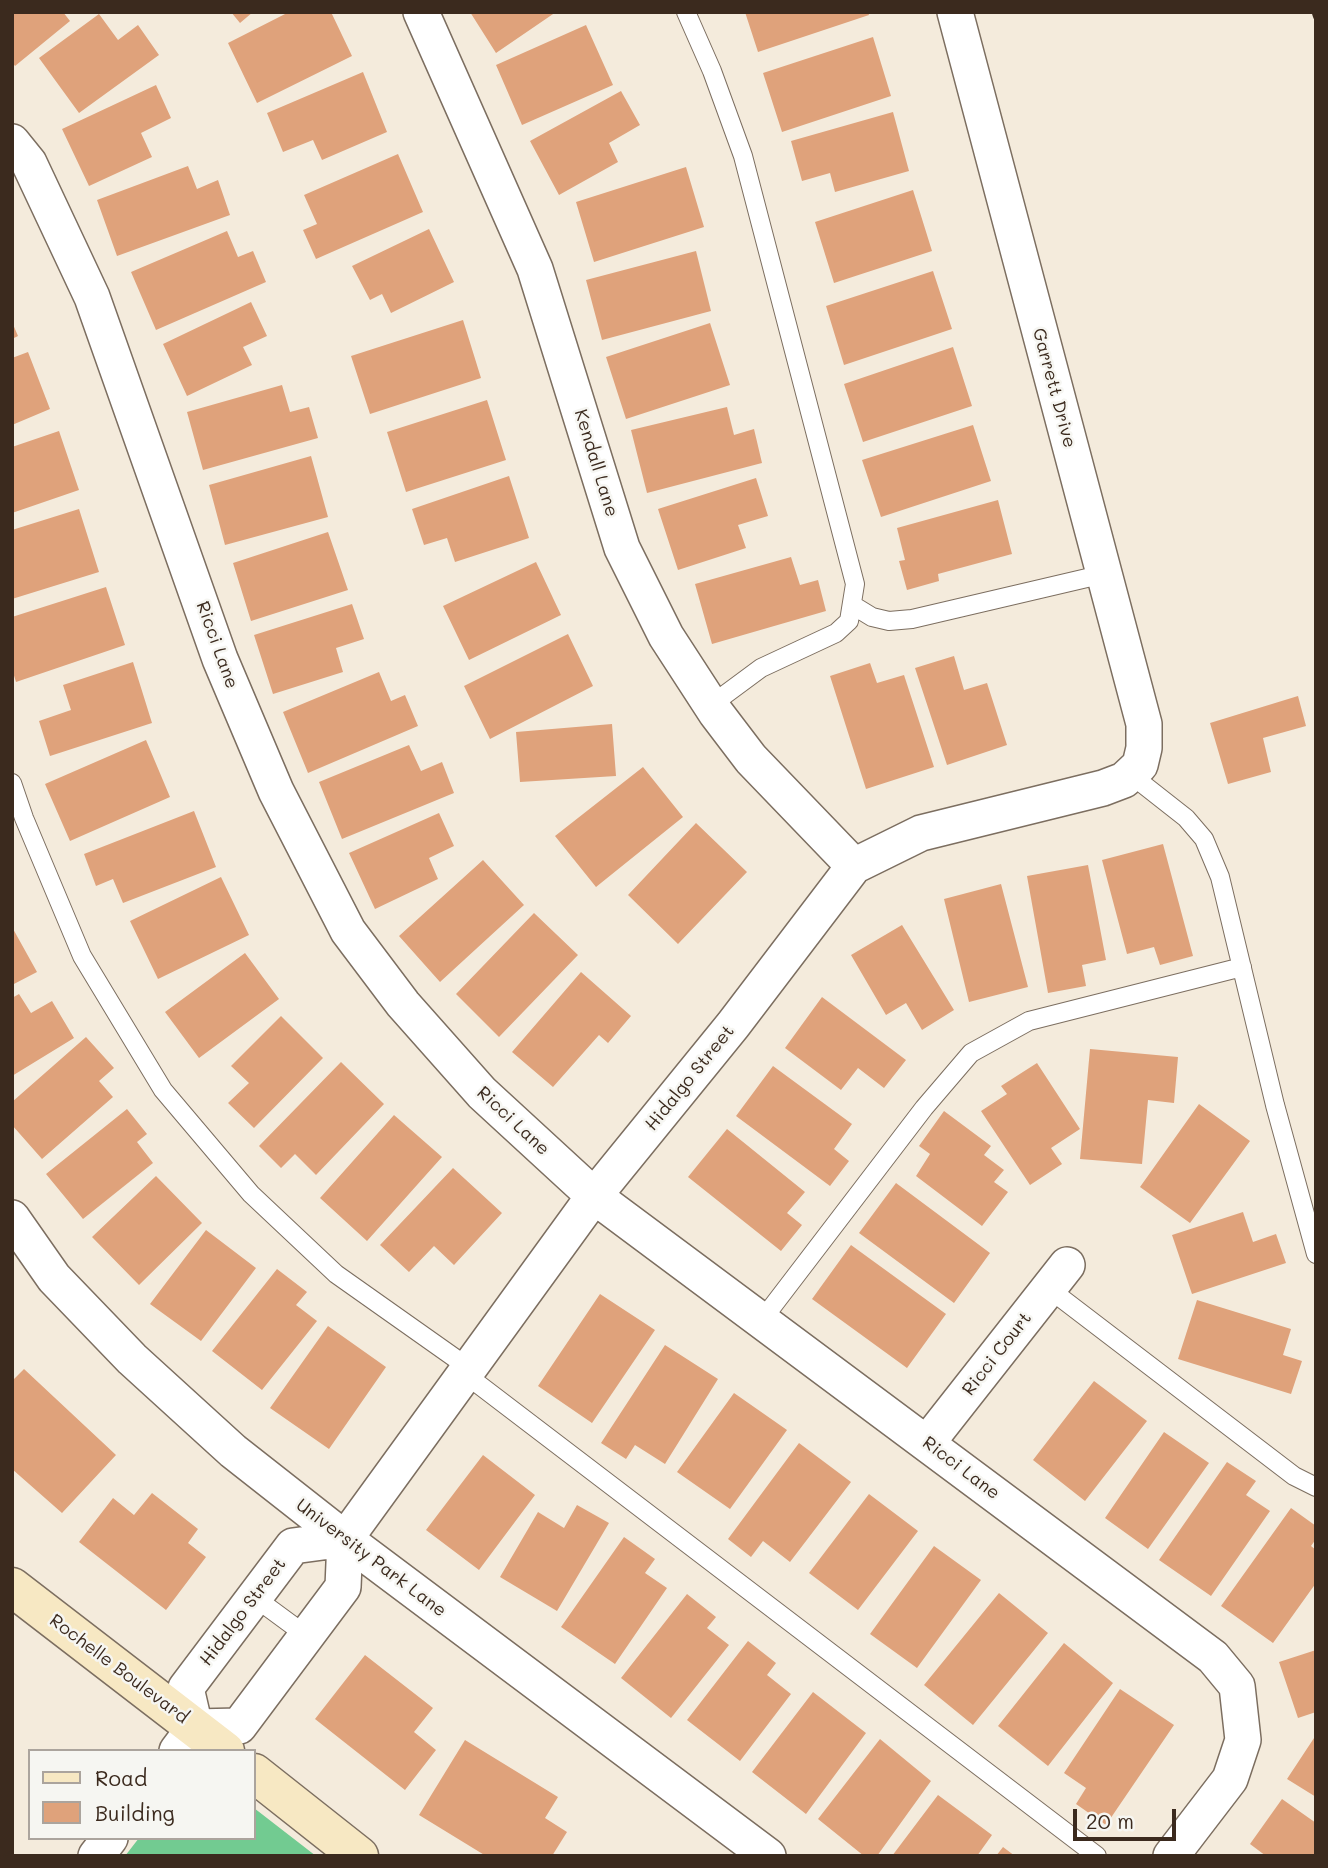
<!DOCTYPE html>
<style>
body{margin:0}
#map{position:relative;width:1328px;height:1868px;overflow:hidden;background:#f4ebdc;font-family:Mali,sans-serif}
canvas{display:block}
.frame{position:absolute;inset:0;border:14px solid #3b2a1e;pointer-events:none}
.legend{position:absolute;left:28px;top:1749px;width:228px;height:91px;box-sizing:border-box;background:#f6f6f2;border:2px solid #aba49d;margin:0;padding:9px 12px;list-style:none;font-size:21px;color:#3b2a1e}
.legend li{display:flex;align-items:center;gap:14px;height:35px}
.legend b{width:35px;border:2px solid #aba49d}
.scale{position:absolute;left:1073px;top:1809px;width:103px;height:32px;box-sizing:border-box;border:4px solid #3b2a1e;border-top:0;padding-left:9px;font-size:21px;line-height:24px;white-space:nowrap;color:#3b2a1e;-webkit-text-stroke:5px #f6f6f2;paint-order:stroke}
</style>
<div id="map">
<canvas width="1328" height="1868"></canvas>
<div class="frame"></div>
<ul class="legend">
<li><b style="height:9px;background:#f7e8c3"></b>Road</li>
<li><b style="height:19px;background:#dfa27b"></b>Building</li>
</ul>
<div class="scale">20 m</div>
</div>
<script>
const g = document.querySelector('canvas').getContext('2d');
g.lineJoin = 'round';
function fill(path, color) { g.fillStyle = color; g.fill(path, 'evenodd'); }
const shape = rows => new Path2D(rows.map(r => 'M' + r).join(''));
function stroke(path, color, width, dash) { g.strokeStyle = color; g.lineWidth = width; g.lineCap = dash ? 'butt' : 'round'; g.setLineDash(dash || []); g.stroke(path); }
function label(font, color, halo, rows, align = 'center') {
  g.font = font + ' Mali,sans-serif'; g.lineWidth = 5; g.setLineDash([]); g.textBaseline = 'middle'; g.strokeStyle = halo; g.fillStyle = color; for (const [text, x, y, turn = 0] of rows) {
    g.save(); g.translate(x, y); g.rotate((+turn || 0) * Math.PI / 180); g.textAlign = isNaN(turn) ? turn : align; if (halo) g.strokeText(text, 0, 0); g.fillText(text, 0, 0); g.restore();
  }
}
const green = shape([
 [254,1808,316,1856,125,1856,139,1838,254,1838]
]);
const building = shape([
 [12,12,63,12,70,21,15,66,12,62],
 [231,12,253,12,240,23],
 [289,12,331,12,352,56,257,103,228,43],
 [470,12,556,12,496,53],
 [745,12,868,12,869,15,758,52],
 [99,14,118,40,138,25,159,55,79,113,39,58],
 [586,25,613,85,522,125,496,65],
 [873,37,891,96,782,132,763,73],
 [363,72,387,132,322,160,313,140,283,152,267,113],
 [156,85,171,118,141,133,152,157,89,186,62,129],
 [621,91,640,125,609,143,618,162,559,195,530,141],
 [893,112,909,171,835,192,830,173,802,181,791,141],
 [398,154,423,212,316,259,303,230,317,224,304,195],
 [188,166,197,189,218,180,230,215,117,256,97,200],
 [686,167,704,227,594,262,576,202],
 [913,190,932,251,834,283,815,222],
 [429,229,454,282,391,313,382,294,370,300,352,266],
 [227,231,238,257,253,251,266,282,156,330,131,272],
 [696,251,711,311,602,340,586,280],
 [933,271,952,329,844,365,826,306],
 [251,302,267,336,243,347,252,365,187,396,163,344],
 [463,320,481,378,370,414,351,356],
 [12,322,18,336,12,339],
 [710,323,730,385,626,419,606,357],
 [953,347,972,406,863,442,844,384],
 [28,352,50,409,12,425,12,358],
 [282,385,290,412,309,407,318,438,203,470,187,412],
 [487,400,506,460,406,492,387,432],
 [727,407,734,435,754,429,762,463,647,493,631,430],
 [973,425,991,481,881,517,862,460],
 [59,431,79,490,12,513,12,447],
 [311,456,328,517,225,545,209,485],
 [509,476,529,538,455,562,447,538,424,545,412,509],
 [756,478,768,516,738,525,746,548,678,570,658,509],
 [998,500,1012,554,938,574,939,581,907,590,899,561,905,560,897,528],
 [79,509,99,572,12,599,12,530],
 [328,532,348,590,251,621,233,563],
 [791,557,800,585,818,580,826,611,712,644,695,584],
 [536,562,561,615,469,660,443,606],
 [106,587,125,645,16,682,12,669,12,617],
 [352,604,364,639,336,648,343,672,273,694,254,635],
 [568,634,593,686,490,739,464,686],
 [954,656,964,690,987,683,1007,745,947,765,915,668],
 [133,662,152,723,50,756,39,721,71,710,63,685],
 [870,663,877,683,904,675,934,767,866,789,830,676],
 [379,672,391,701,405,695,418,726,308,773,283,712],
 [1298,696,1306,726,1263,738,1271,772,1228,784,1210,723],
 [612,724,616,776,520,782,516,732],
 [146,740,170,797,70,841,45,784],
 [409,745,421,771,442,762,454,793,342,839,319,782],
 [643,767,683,817,596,887,555,836],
 [194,811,216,867,123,903,113,879,96,886,84,854],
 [439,813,454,846,429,858,438,879,375,909,349,853],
 [696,823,747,872,678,944,628,895],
 [1163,844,1193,956,1160,965,1154,947,1127,954,1102,860],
 [483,860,524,905,440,982,399,936],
 [1088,865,1106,960,1082,965,1086,986,1048,993,1027,876],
 [221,877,249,935,158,979,130,921],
 [1001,884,1028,987,969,1002,944,899],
 [534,913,578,955,499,1037,456,994],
 [902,925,954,1010,922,1030,906,1003,886,1015,851,955],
 [12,927,37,972,12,985],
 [245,953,279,999,199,1058,165,1012],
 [581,972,631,1016,608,1043,599,1035,553,1087,512,1052],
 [19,994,31,1013,52,1001,74,1038,12,1076,12,998],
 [822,997,906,1060,884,1088,858,1068,841,1090,785,1048],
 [281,1016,323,1058,254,1128,228,1103,249,1083,231,1066],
 [86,1037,114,1068,99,1081,113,1097,42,1159,12,1125,12,1102],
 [1090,1049,1178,1057,1174,1103,1148,1100,1142,1164,1080,1159],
 [341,1062,384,1104,316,1175,295,1154,281,1168,259,1146],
 [1037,1063,1080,1129,1051,1148,1062,1164,1030,1185,981,1111,1007,1094,1001,1086],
 [773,1066,852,1124,834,1149,849,1161,830,1186,736,1116],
 [1199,1104,1250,1141,1190,1223,1140,1187],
 [127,1109,147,1134,137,1142,153,1163,83,1219,46,1174],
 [944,1111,991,1146,984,1155,1004,1170,994,1182,1008,1192,982,1226,916,1176,930,1154,919,1146],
 [394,1115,442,1157,367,1241,320,1198],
 [727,1129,805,1192,787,1213,802,1225,781,1251,688,1177],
 [453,1168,502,1213,454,1265,434,1246,409,1272,380,1245],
 [156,1176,202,1223,139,1285,92,1237],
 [896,1183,990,1253,954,1303,859,1233],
 [1243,1212,1253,1242,1276,1234,1286,1263,1192,1294,1172,1235],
 [206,1230,256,1268,201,1341,150,1304],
 [851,1245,946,1314,907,1368,812,1299],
 [277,1269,307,1292,296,1305,317,1321,262,1390,212,1351],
 [600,1294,655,1330,592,1423,538,1386],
 [1197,1300,1291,1329,1283,1355,1302,1361,1291,1394,1178,1359],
 [328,1326,386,1367,329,1449,270,1408],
 [665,1345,718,1379,665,1464,635,1445,626,1459,601,1443],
 [24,1369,116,1455,62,1513,12,1469,12,1381],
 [1094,1381,1147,1421,1085,1501,1033,1460],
 [734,1393,787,1430,730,1509,677,1472],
 [1164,1432,1209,1463,1148,1549,1105,1518],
 [799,1443,851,1482,790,1562,763,1541,751,1557,728,1539],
 [483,1455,535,1495,479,1570,426,1530],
 [1227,1462,1256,1481,1246,1495,1270,1511,1211,1596,1159,1560],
 [152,1493,198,1529,188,1543,206,1557,166,1610,79,1542,113,1498,134,1515],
 [869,1494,918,1531,858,1610,809,1573],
 [577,1505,609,1523,557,1611,500,1577,538,1512,564,1528],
 [1291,1508,1316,1526,1316,1539,1311,1546,1316,1550,1316,1583,1273,1643,1221,1606],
 [624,1537,655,1559,645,1573,667,1588,615,1664,561,1627],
 [934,1546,981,1580,917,1668,870,1634],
 [999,1593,1048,1633,973,1725,924,1685],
 [687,1594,716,1617,707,1628,729,1645,671,1718,621,1678],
 [748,1641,776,1663,767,1675,791,1694,740,1761,687,1720],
 [1064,1643,1113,1683,1048,1766,998,1726],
 [1316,1650,1316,1712,1298,1718,1279,1662],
 [365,1655,433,1708,414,1732,436,1750,405,1790,315,1719],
 [1120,1689,1174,1725,1106,1825,1076,1804,1086,1788,1064,1773],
 [813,1692,866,1733,806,1814,752,1772],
 [1316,1735,1316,1797,1287,1779],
 [880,1739,931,1781,877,1856,864,1856,818,1819],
 [465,1740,558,1797,545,1818,567,1832,552,1856,486,1856,419,1815],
 [938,1795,992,1835,977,1856,892,1856],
 [1282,1799,1316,1823,1316,1856,1266,1856,1250,1844],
 [1003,1847,1015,1856,996,1856]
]);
const service = shape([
 [686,12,712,71,743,156,855,584,849,621,836,633,761,668,711,705],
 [854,606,872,617,889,621,912,619,1104,574],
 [1130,774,1186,818,1204,839,1220,877,1275,1105,1316,1254],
 [12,783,24,818,82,956,163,1090,251,1194,336,1274,469,1368],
 [1048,1288,1294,1476,1316,1487],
 [762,1320,924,1108,971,1053,1029,1021,1242,967],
 [465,1374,1097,1856],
 [254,1597,307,1636]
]);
const minor = shape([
 [421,12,535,269,622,548,666,636,716,713,751,759,854,866],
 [12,142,29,163,92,297,220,659,276,791,348,931,403,1004,482,1093,594,1196,1213,1657,1237,1686,1243,1740,1230,1779,1171,1856],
 [12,1218,54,1278,132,1359,233,1451,345,1539,768,1856],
 [927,1443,1067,1265],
 [195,1727,239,1726,343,1587,345,1539,594,1196,733,1025,854,866,921,833,1103,788,1124,780,1140,765,1144,748,1144,724,955,12],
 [195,1727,186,1688,293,1546,345,1539],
 [177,1751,195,1727],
 [96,1856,110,1838]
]);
const secondary = shape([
 [12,1587,225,1751],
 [254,1773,359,1856]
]);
const rail = shape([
 [1314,12,1316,18]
]);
const streetNames = [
 ["Garrett Drive",1054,388,75],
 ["Kendall Lane",596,463,73],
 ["Ricci Lane",217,645,70],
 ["Hidalgo Street",690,1078,-51],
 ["Ricci Lane",513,1121,43],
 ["Ricci Court",997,1354,-52],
 ["Ricci Lane",961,1468,37],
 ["University Park Lane",371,1558,37],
 ["Hidalgo Street",243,1612,-53],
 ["Rochelle Boulevard",119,1669,37]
];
fill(green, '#72cb91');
fill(building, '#dfa27b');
stroke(service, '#7c6e60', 20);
stroke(minor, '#7c6e60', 38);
stroke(secondary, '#7c6e60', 41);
stroke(service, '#fff', 18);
stroke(minor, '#fff', 35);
stroke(secondary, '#f7e8c3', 38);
stroke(rail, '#3b2a1e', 5, [10, 5]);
label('18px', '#3b2a1e', '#f6f6f2', streetNames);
</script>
